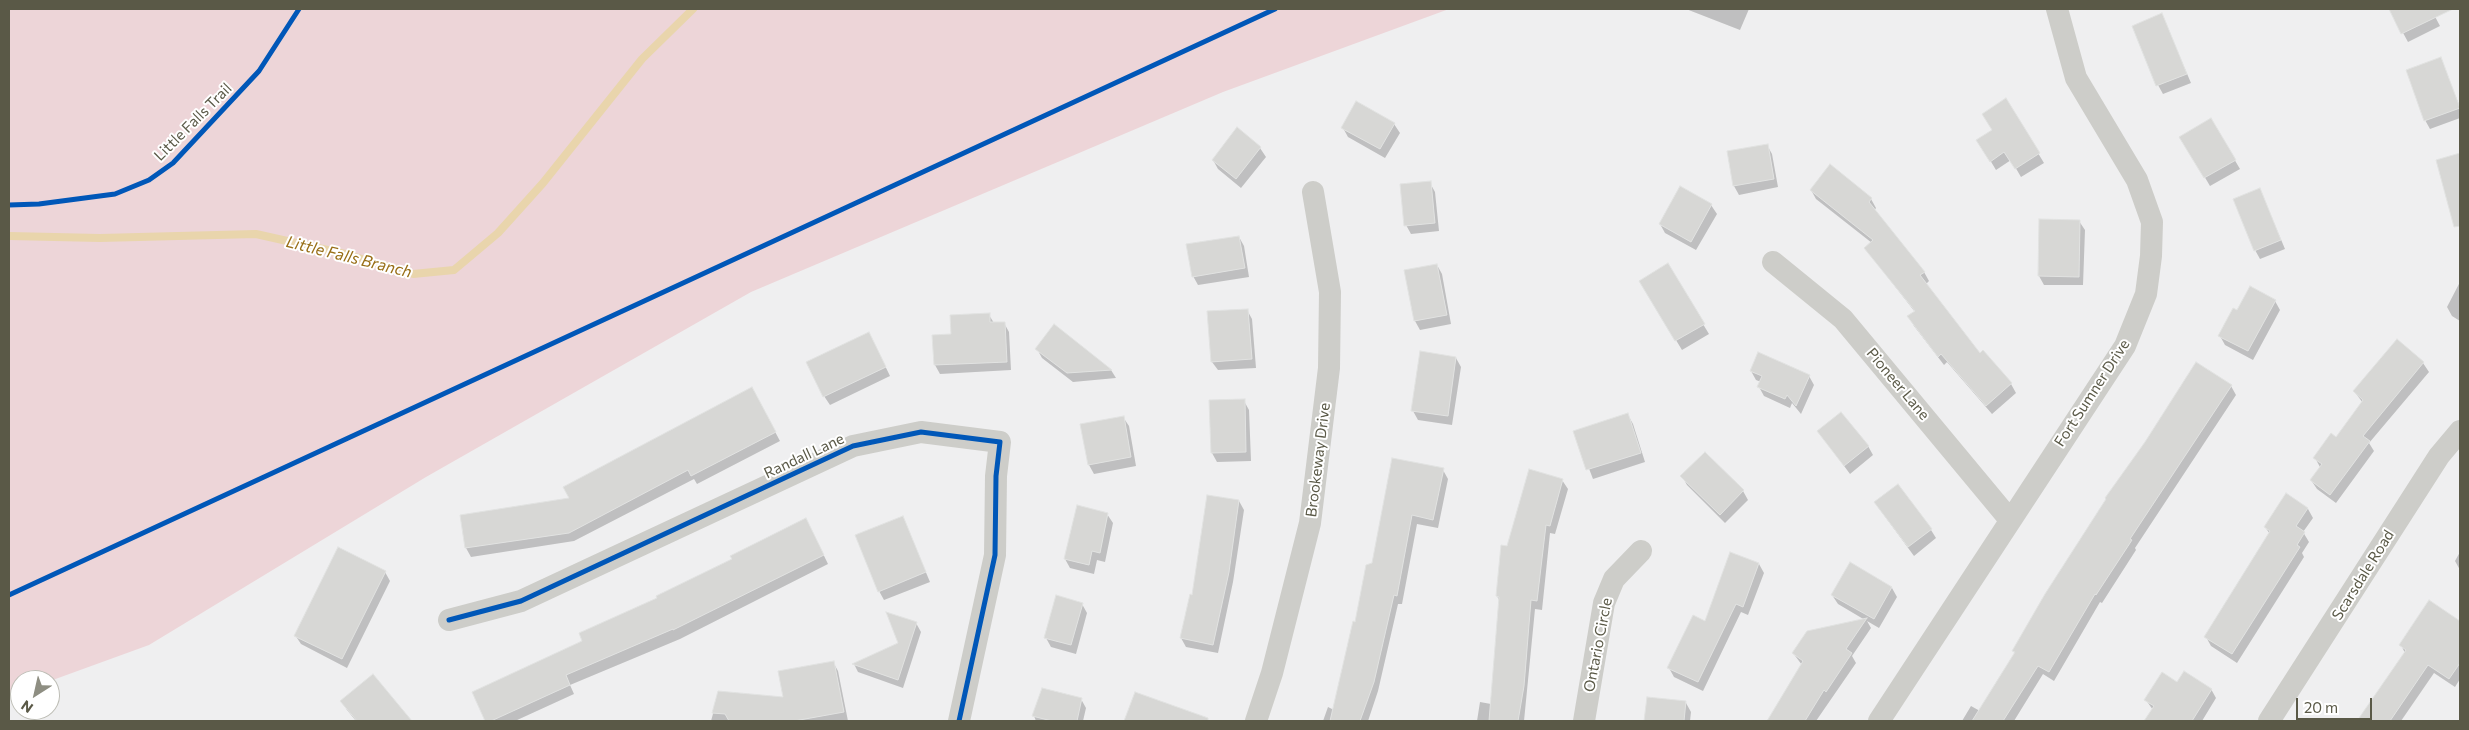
<!DOCTYPE html>
<style>
body{margin:0}
#map{position:relative;width:2469px;height:730px;overflow:hidden;background:#efeff0;font-family:Commissioner,sans-serif}
canvas{display:block}
.frame{position:absolute;inset:0;border:10px solid #5a5947;pointer-events:none}
.north{position:absolute;left:10px;top:670px;width:50px;height:50px;box-sizing:border-box;background:#fff;border:1px solid #bdbdb5;border-radius:50%;rotate:215deg;font-size:14px;font-weight:700;line-height:20px;text-align:center;color:#5a5947}
.north::after{content:'';display:block;margin:auto;width:18px;height:22px;background:#8e8e82;clip-path:polygon(50% 0,100% 100%,50% 72%,0 100%)}
.scale{position:absolute;left:2296px;top:698px;width:76px;height:22px;box-sizing:border-box;border:2px solid #5a5947;border-top:0;padding-left:6px;font-size:15px;line-height:18px;white-space:nowrap;color:#5a5947;-webkit-text-stroke:4px #fff;paint-order:stroke}
</style>
<div id="map">
<canvas width="2469" height="730"></canvas>
<div class="frame"></div>
<div class="north">N</div>
<div class="scale">20 m</div>
</div>
<script>
const g = document.querySelector('canvas').getContext('2d');
g.lineJoin = 'round';
function fill(path, color) { g.fillStyle = color; g.fill(path, 'evenodd'); }
const shape = rows => new Path2D(rows.map(r => 'M' + r).join(''));
function stroke(path, color, width, dash) { g.strokeStyle = color; g.lineWidth = width; g.lineCap = dash ? 'butt' : 'round'; g.setLineDash(dash || []); g.stroke(path); }
function label(font, color, halo, rows, align = 'center') {
  g.font = font + ' Commissioner,sans-serif'; g.lineWidth = 4; g.setLineDash([]); g.textBaseline = 'middle'; g.strokeStyle = halo; g.fillStyle = color; for (const [text, x, y, turn = 0] of rows) {
    g.save(); g.translate(x, y); g.rotate((+turn || 0) * Math.PI / 180); g.textAlign = isNaN(turn) ? turn : align; if (halo) g.strokeText(text, 0, 0); g.fillText(text, 0, 0); g.restore();
  }
}
const green = shape([
 [9,9,1449,9,1223,92,751,292,426,477,149,645,50,681,20,680,20,692,9,696]
]);
const shadow = shape([
 [1686,9,1749,9,1740,30],
 [2390,9,2431,9,2440,26,2408,42],
 [2162,15,2191,83,2163,94,2158,85],
 [2440,58,2460,107,2460,118,2430,129,2425,120],
 [2006,100,2044,163,2021,177,2011,160,1996,170,1978,140,1993,131],
 [2211,120,2240,169,2210,186,2181,137],
 [1394,124,1400,133,1385,158,1348,137,1343,128],
 [1767,145,1772,154,1778,187,1739,195,1734,186],
 [1260,148,1266,157,1241,188,1218,169,1213,160],
 [2460,154,2460,223,2457,224,2437,160],
 [1430,183,1435,192,1439,231,1411,234,1406,225],
 [1811,190,1871,199,1876,208,1874,211,1924,272,1929,281,1926,284,1980,355,2011,384,2016,393,1992,414,1947,362,1944,365,1914,326,1909,317,1915,312,1865,248,1872,243,1816,199],
 [2260,190,2285,249,2260,259,2255,250],
 [1711,205,1717,214,1696,250,1665,233,1660,224],
 [2079,221,2085,230,2083,285,2044,285,2039,276],
 [1239,237,1244,246,1249,277,1198,285,1193,276],
 [1437,265,1442,274,1451,324,1420,330,1415,321],
 [1667,265,1709,334,1682,350,1640,281],
 [2460,282,2460,321,2452,316,2447,307],
 [2275,301,2280,310,2253,360,2225,345,2220,336,2237,312],
 [1247,310,1252,319,1256,368,1218,370,1212,362],
 [989,315,994,323,1004,323,1009,332,1011,370,940,374,935,365,952,335],
 [1054,326,1111,370,1116,378,1073,382,1042,358,1037,349],
 [2397,340,2423,363,2429,372,2369,443,2374,451,2336,503,2317,489,2311,480,2320,467,2315,458,2337,438,2363,403,2354,391],
 [874,343,890,376,830,405,824,396],
 [1456,358,1461,367,1452,425,1418,420,1413,411],
 [1751,371,1809,376,1814,385,1801,414,1792,403,1790,408,1764,396,1759,387,1761,382,1756,380],
 [2231,386,2236,395,2135,548,2136,550,2102,603,2100,602,2054,681,2043,674,2014,721,1962,721,1971,706,1980,711,2015,654,2013,651],
 [757,398,780,441,697,484,694,479,574,541,471,557,466,548,571,499],
 [1244,401,1249,410,1251,461,1217,462,1212,453],
 [1628,415,1633,424,1645,462,1593,479,1575,432],
 [1123,417,1129,426,1136,466,1094,474,1089,465],
 [1819,432,1868,446,1873,455,1850,474],
 [1443,470,1448,479,1438,528,1417,524,1402,604,1398,604,1378,691,1368,721,1323,721,1328,707,1334,710,1373,564],
 [1682,476,1743,491,1748,500,1725,523,1687,485],
 [1562,480,1568,489,1555,534,1550,533,1542,610,1535,609,1524,721,1477,721,1480,702,1491,704,1500,602,1497,596,1508,547],
 [2286,495,2308,509,2313,518,2303,532,2309,542,2302,553,2304,557,2237,663,2211,646,2206,637,2270,534,2265,527],
 [1239,501,1244,510,1233,582,1218,653,1186,647,1181,638,1193,596],
 [1875,503,1931,530,1936,538,1914,556],
 [1107,514,1113,523,1105,562,1097,560,1094,574,1070,568,1065,559],
 [903,518,930,582,884,600,879,591],
 [811,529,828,564,680,639,570,685,574,694,515,721,487,721,474,692,584,641,733,560],
 [2460,552,2460,570,2455,561],
 [1730,554,1759,564,1764,573,1748,615,1741,612,1703,691,1674,677,1669,668,1705,622],
 [385,572,390,581,347,668,301,644,295,635],
 [1892,588,1897,597,1879,628,1867,621,1871,628,1852,656,1856,663,1816,721,1769,721,1802,665,1793,653,1865,620,1838,604,1832,595],
 [2430,602,2460,623,2460,679,2455,687,2434,673,2401,721,2359,721,2405,653,2401,645],
 [1082,604,1087,613,1076,654,1051,647,1046,638],
 [916,623,921,632,903,688,858,672,854,664,900,644],
 [833,662,838,671,848,721,711,721,719,692,784,699],
 [373,675,410,721,356,721,347,710,341,701],
 [2177,683,2211,689,2216,698,2202,721,2146,721,2153,710,2146,700],
 [1135,694,1188,713,1193,721,1126,721],
 [1081,699,1086,708,1083,721,1036,721,1034,716],
 [1648,699,1686,703,1691,712,1690,721,1645,721]
]);
const stream = shape([
 [9,236,100,238,256,234,345,254,413,274,454,270,498,233,543,183,642,59,693,9]
]);
const building = shape([
 [2389,9,2453,9,2401,34,2389,9],
 [2162,13,2187,74,2156,86,2132,26,2162,13],
 [2441,57,2460,108,2424,121,2406,70,2441,57],
 [2006,98,2040,153,2015,169,2004,152,1990,162,1976,140,1992,130,1982,114,2006,98],
 [1356,101,1395,123,1380,149,1341,128,1356,101],
 [2211,118,2236,160,2204,178,2179,137,2211,118],
 [1237,127,1261,147,1236,179,1212,160,1237,127],
 [1768,144,1774,179,1733,186,1727,151,1768,144],
 [2460,153,2460,226,2454,227,2436,160,2460,153],
 [1830,164,1872,198,1869,202,1925,272,1920,275,1980,353,1983,350,2012,383,1986,406,1941,354,1938,357,1907,316,1915,311,1864,248,1873,240,1810,190,1830,164],
 [1431,181,1435,223,1404,226,1400,184,1431,181],
 [1680,186,1712,204,1691,242,1659,224,1680,186],
 [2260,188,2281,240,2254,251,2233,199,2260,188],
 [2039,219,2080,220,2079,277,2038,276,2039,219],
 [1239,236,1245,268,1192,277,1186,244,1239,236],
 [1668,263,1705,324,1675,341,1639,281,1668,263],
 [1437,264,1447,315,1414,321,1404,270,1437,264],
 [2250,286,2276,300,2248,351,2218,336,2233,308,2237,310,2250,286],
 [1248,309,1252,359,1211,362,1207,311,1248,309],
 [990,313,990,322,1005,322,1007,362,934,365,932,335,951,334,950,315,990,313],
 [1054,324,1112,370,1067,373,1035,349,1054,324],
 [869,332,886,367,823,397,806,362,869,332],
 [2397,339,2424,362,2363,436,2370,441,2330,495,2310,480,2322,464,2313,458,2331,433,2336,437,2363,400,2353,391,2397,339],
 [1420,351,1456,357,1448,416,1411,411,1420,351],
 [1758,352,1810,375,1796,406,1787,395,1785,399,1757,387,1762,376,1750,371,1758,352],
 [2196,362,2232,385,2130,539,2132,540,2096,595,2095,594,2049,672,2038,666,2003,721,1972,721,2015,652,2012,651,2045,594,2106,499,2105,498,2145,442,2196,362],
 [752,387,776,432,691,476,688,470,569,533,465,548,460,515,569,498,563,487,752,387],
 [1245,399,1246,452,1211,453,1209,400,1245,399],
 [1841,412,1869,446,1844,466,1817,431,1841,412],
 [1628,413,1641,453,1586,470,1573,431,1628,413],
 [1124,416,1131,457,1088,465,1080,424,1124,416],
 [1705,452,1744,490,1720,515,1680,476,1705,452],
 [1392,458,1444,468,1433,520,1412,515,1397,596,1394,595,1374,682,1360,721,1330,721,1353,621,1355,622,1366,565,1372,563,1392,458],
 [1529,469,1563,479,1550,526,1546,525,1537,601,1531,600,1524,686,1518,721,1489,721,1499,597,1496,596,1501,545,1507,546,1529,469],
 [1898,484,1932,529,1908,547,1874,502,1898,484],
 [2286,493,2308,508,2296,526,2305,532,2297,545,2300,547,2232,654,2204,637,2270,531,2264,527,2286,493],
 [1207,495,1239,500,1229,572,1213,645,1180,638,1190,594,1192,595,1207,495],
 [1077,505,1108,513,1100,553,1092,551,1089,565,1064,559,1077,505],
 [903,516,926,572,878,592,855,535,903,516],
 [806,518,824,555,673,630,673,629,566,675,570,685,491,721,485,721,472,692,582,641,579,633,657,598,656,596,732,559,730,556,806,518],
 [338,547,386,571,342,659,294,636,338,547],
 [1730,552,1759,563,1743,607,1736,604,1698,682,1667,668,1693,615,1705,621,1730,552],
 [1850,562,1892,587,1874,619,1831,595,1850,562],
 [1056,595,1083,603,1071,645,1044,638,1056,595],
 [2429,600,2460,621,2460,663,2449,679,2428,665,2390,721,2357,721,2406,650,2399,645,2429,600],
 [886,612,917,622,898,680,852,664,898,643,886,612],
 [1867,618,1846,649,1852,653,1826,692,1824,690,1805,721,1767,721,1803,661,1792,653,1807,631,1867,618],
 [834,661,844,712,794,721,729,721,725,714,712,713,718,691,783,697,778,671,834,661],
 [2184,671,2212,689,2192,721,2144,721,2154,706,2144,700,2162,672,2177,682,2184,671],
 [373,674,412,721,357,721,340,701,373,674],
 [1042,688,1082,698,1077,721,1052,721,1032,716,1042,688],
 [1135,692,1208,718,1208,721,1124,721,1135,692],
 [1647,697,1686,701,1684,721,1644,721,1647,697]
]);
const street = shape([
 [1773,262,1843,319,2010,520],
 [449,620,521,601,853,446,921,432,1000,442,996,476,995,555,959,721],
 [1256,721,1272,673,1310,523,1329,368,1330,292,1313,192],
 [1584,721,1604,603,1614,579,1641,551],
 [1879,721,2125,346,2146,294,2151,256,2152,222,2137,180,2076,78,2057,9],
 [2269,721,2439,456,2460,431]
]);
const cycleway = shape([
 [9,205,39,204,115,194,149,180,173,163,259,71,299,9],
 [9,595,1275,9],
 [449,620,521,601,853,446,921,432,1000,442,996,476,995,555,959,721]
]);
const streetNames = [
 ["Little Falls Trail",193,122,-45],
 ["Pioneer Lane",1898,384,50],
 ["Fort Sumner Drive",2092,393,-57],
 ["Randall Lane",804,456,-25],
 ["Brookeway Drive",1318,460,-83],
 ["Scarsdale Road",2363,575,-58],
 ["Ontario Circle",1598,645,-79]
];
const waterNames = [
 ["Little Falls Branch",349,257,14]
];
fill(green, '#edd5d8');
fill(shadow, '#0003');
stroke(stream, '#e9d5ac', 8);
fill(building, '#d7d7d5');
stroke(building, '#e1e2e1', 1);
stroke(street, '#cdcdc9', 22);
stroke(cycleway, '#0057b8', 5);
label('15px', '#5a5947', '#fff', streetNames);
label('italic 16px', '#986e16', '#fff', waterNames);
</script>
